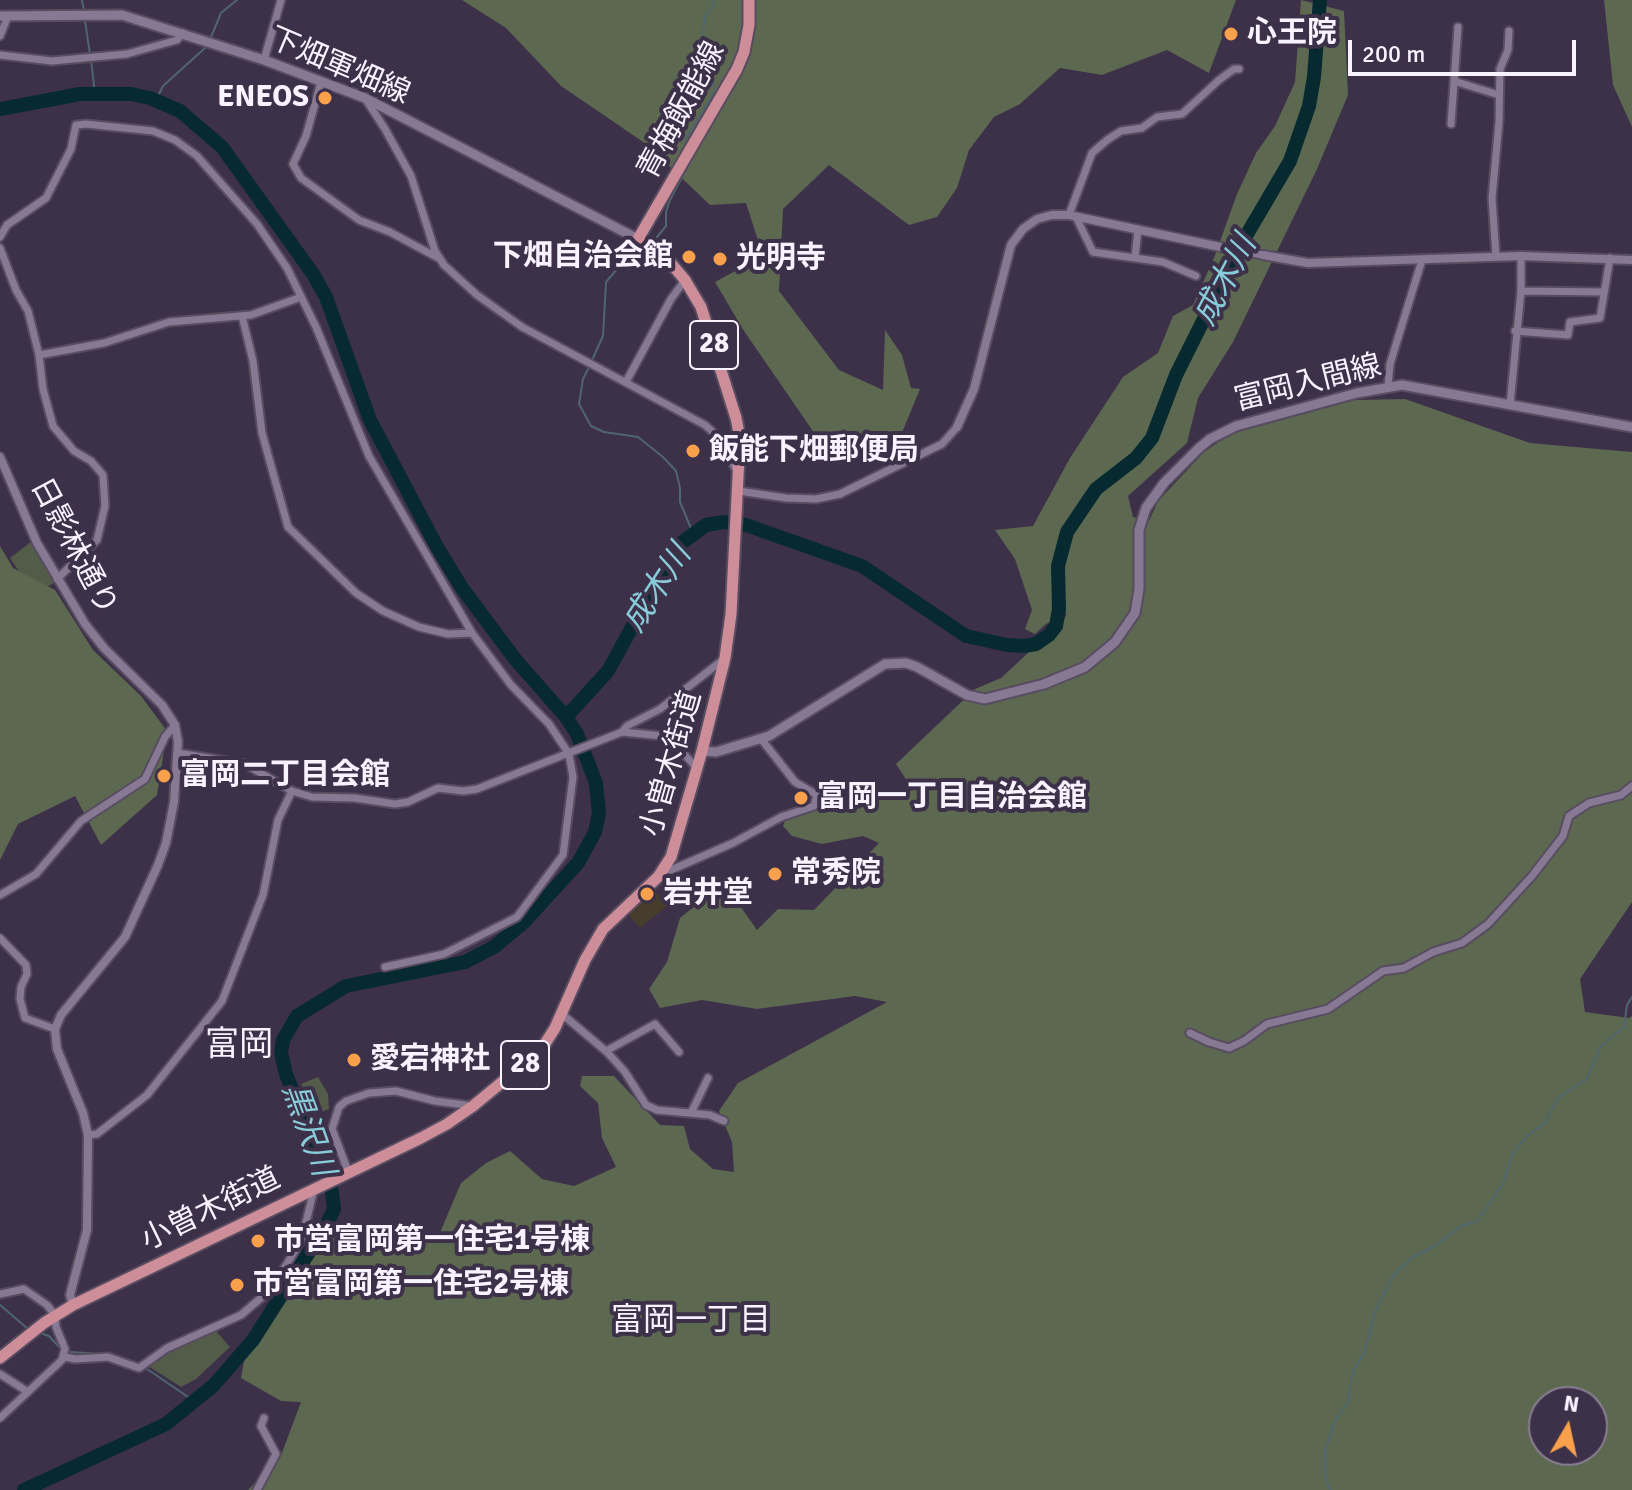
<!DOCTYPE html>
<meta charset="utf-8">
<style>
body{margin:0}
#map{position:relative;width:1632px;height:1490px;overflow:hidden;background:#3d3049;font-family:Signika,sans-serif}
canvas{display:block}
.north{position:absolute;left:1528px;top:1386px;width:80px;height:80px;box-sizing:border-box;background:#3d3049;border:2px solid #887e92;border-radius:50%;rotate:9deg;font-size:22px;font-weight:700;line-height:32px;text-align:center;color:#f9f2ff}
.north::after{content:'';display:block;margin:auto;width:28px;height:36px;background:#f8a04b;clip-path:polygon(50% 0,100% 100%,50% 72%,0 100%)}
.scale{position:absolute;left:1348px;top:40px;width:228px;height:36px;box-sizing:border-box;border:4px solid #f9f2ff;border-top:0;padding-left:10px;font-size:24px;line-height:28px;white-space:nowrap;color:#f9f2ff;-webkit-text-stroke:6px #3d3049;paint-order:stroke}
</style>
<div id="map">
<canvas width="1632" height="1490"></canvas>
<div class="north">N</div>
<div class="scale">200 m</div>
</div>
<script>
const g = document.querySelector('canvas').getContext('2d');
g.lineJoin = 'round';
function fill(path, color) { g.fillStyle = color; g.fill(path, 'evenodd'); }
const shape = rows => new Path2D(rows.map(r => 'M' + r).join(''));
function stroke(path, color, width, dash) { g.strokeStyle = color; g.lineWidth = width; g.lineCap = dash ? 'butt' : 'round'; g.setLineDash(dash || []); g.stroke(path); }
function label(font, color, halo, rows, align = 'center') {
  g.font = font + ' Signika,"Noto Sans JP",sans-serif'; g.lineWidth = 8; g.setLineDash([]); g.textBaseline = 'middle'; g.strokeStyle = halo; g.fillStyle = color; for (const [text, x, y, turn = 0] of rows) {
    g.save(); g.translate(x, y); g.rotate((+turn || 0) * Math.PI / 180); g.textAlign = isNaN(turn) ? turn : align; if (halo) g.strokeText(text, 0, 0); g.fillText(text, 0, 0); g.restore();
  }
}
const industrial = shape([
 [654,890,668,905,640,928,627,913]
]);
const green = shape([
 [32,541,54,583,34,594,10,558],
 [318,1077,328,1094,329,1109,316,1114,301,1084],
 [216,1331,230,1347,196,1379,181,1387,148,1366,163,1354]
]);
const forest = shape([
 [462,0,1236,0,1209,73,1167,50,1102,75,1060,68,1020,104,994,117,969,150,957,188,937,217,909,225,829,165,783,209,779,291,839,370,883,390,885,330,902,355,911,388,920,389,901,435,844,459,834,436,819,440,744,331,715,282,763,256,746,203,710,205,646,144,561,86,506,28],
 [1301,0,1344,11,1348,95,1317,169,1233,342,1198,398,1187,443,1128,496,1133,517,1149,521,1158,501,1204,452,1230,434,1354,400,1405,399,1530,443,1632,452,1632,902,1580,979,1585,1012,1629,1018,1632,1016,1632,1490,248,1490,280,1458,301,1402,281,1401,241,1378,246,1351,314,1254,338,1227,349,1224,353,1235,369,1236,390,1244,421,1242,439,1235,461,1183,486,1163,510,1151,542,1179,574,1186,616,1167,602,1138,598,1103,580,1086,582,1076,614,1076,660,1125,684,1126,690,1149,713,1169,734,1172,732,1142,719,1111,738,1083,887,1002,855,996,757,1009,702,1000,660,1008,649,989,667,962,680,918,711,893,733,896,757,930,778,909,814,910,879,843,863,836,822,844,792,836,783,826,788,813,830,797,864,803,913,790,896,764,975,689,1001,678,1029,652,1056,635,1067,613,1046,624,1035,634,1025,629,1032,610,1015,559,995,530,1033,526,1070,458,1123,377,1158,353,1173,316,1193,305,1214,258,1237,194,1256,153,1275,126,1295,82],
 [1544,1402,1592,1402,1592,1450,1544,1450],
 [1604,0,1632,0,1632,127,1613,85],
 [0,546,13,568,55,590,93,650,141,696,167,731,157,795,101,845,75,796,18,824,0,860]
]);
const stream = shape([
 [82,0,84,11],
 [85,21,90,54],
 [211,37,221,13,237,0],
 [91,60,95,94],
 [156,100,163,86,206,47],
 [685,140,715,91,703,32,705,17,713,6,714,0],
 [657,237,666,226,666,212,670,200,698,147],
 [593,358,603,336,606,282,630,254,646,254],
 [588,369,583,379,579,404,591,426,604,432,638,437,663,457,676,471,680,488,680,502,693,533],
 [0,1305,28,1329],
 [43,1334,49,1336,61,1349],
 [70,1352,101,1354],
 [115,1356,139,1364],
 [147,1369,194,1401],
 [1330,1490,1325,1475,1325,1451,1335,1421,1348,1403,1353,1371,1364,1354,1375,1312,1393,1276,1413,1257,1435,1246,1461,1226,1477,1221,1503,1184,1512,1155,1527,1136,1545,1123,1558,1098,1587,1079,1601,1046,1624,1027,1627,1005,1632,997]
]);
const river = shape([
 [0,109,80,94,131,94,150,98,180,111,222,147,313,274,326,297,370,420,437,547,462,588,515,659,566,717,577,734,596,783,599,813,595,832,578,863,524,922,494,947,465,962,346,986,297,1016,283,1040,281,1053,286,1074,332,1192,334,1209,327,1224,253,1340,214,1385,166,1424,24,1490],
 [566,717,608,671,676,547,706,525,723,522,746,525,862,566,966,636,1007,645,1024,646,1036,644,1049,635,1056,626,1059,609,1058,566,1067,532,1096,489,1136,458,1152,438,1176,375,1243,241,1290,161,1309,106,1314,77,1320,0]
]);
const minor = shape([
 [0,36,8,16],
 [0,55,52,61,127,54,177,40,183,33],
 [264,60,281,0],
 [1454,81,1499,95],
 [321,82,306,136,293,164,301,178,359,220,390,232,440,259],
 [365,98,385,129,411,176,435,251,444,265,477,295,522,327,705,425,716,435,737,471],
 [1451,124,1458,27],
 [1069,215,1092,153,1107,140,1121,131,1142,128,1157,117,1182,114,1219,80,1234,69,1239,69],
 [1076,217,1093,252,1163,262,1196,276],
 [0,237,7,225,46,198,71,149,76,125,86,124,153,131,175,140,197,156,257,224,287,268,316,327,369,456,472,633,448,634,419,627,383,611,356,593,288,527,262,433,253,361,242,316],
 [0,248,16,290,28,311,39,355,43,389,53,426,74,451,91,461,103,475,105,506,97,540,57,579],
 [1225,248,1263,255],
 [1135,257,1138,230],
 [1496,257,1492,198,1499,122,1500,69,1508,50,1509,31],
 [1521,291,1604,292],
 [1515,331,1568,335,1570,322,1600,318,1610,258],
 [39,355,104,343,169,322,251,315,301,297],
 [626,382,671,299,685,280],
 [1388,386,1390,364,1422,260],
 [1510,405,1521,291,1521,256],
 [739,491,786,498,816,499,840,494,942,444,957,427],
 [622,732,627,726,660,709,724,659],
 [178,753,245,764,292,791,312,797,355,798,395,804,408,802,438,788,463,791,477,789,622,732,663,736,673,742,693,764,698,766],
 [664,869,671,870,733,843,781,817,814,806,817,795,795,782,762,740],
 [0,895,36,874,81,821,145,779,165,737,175,725],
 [0,938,26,965,27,974,21,987,20,999,25,1018,55,1029],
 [385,967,444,954,517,917,563,855,573,777,569,754,549,724,511,685,472,633],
 [562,1014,607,1052,625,1072,646,1105,657,1110,710,1115,724,1121],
 [1190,1033,1209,1042,1229,1048,1244,1041,1267,1024,1328,1009,1383,971,1404,968,1433,952,1462,943,1488,924,1532,876,1563,836,1569,816,1589,803,1621,795,1632,786],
 [606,1051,655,1024,679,1052],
 [691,1113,708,1078],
 [88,1135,97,1134,147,1095,222,1001,263,895,278,820,292,791],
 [348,1171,332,1129,339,1107,346,1101,369,1093,396,1091,435,1101,473,1106],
 [0,1294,24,1289,47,1305,55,1315,56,1327,65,1349,62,1360,0,1418],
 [65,1357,75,1359,108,1357,139,1368,167,1348,241,1315,262,1297,285,1267,302,1239,314,1189],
 [0,1374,28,1392],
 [257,1490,276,1454,261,1426,264,1418]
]);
const tertiary = shape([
 [1263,255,1308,263,1521,256,1632,260],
 [957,427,974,389,1011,245,1023,229,1037,219,1052,215,1069,215,1225,248],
 [0,457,37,543,85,624,104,648,162,705,175,725,178,742,174,802,166,843,158,865,125,937,61,1015,55,1029,57,1049,83,1113,88,1135,87,1230,70,1295,73,1305]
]);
const secondary = shape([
 [0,16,122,15,264,60,365,98,638,239],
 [702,751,716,752,769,736,885,664,906,663,917,667,967,695,985,699,1044,684,1085,667,1115,642,1135,613,1139,589,1139,530,1146,508,1164,483,1199,448,1210,439,1236,426,1357,393,1402,385,1632,427]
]);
const primary = shape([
 [0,1358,44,1323,73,1305,421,1138,447,1124,473,1106,541,1050,555,1028,585,960,603,929,658,877,671,857,702,751,725,658,731,614,740,438,736,418,701,307,685,280,669,261,638,239,737,69,744,52,749,25,749,0]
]);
const markers = [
 [1231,34,8,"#f8a04b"],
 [325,98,8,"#f8a04b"],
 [689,257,8,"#f8a04b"],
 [720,259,8,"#f8a04b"],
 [693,451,8,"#f8a04b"],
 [164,776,8,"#f8a04b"],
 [801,798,8,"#f8a04b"],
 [775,874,8,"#f8a04b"],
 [647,894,8,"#f8a04b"],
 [354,1060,8,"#f8a04b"],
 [258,1241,8,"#f8a04b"],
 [237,1285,8,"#f8a04b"]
];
const shields = [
 [714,345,48],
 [525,1065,48]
];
const shieldNames = [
 ["28",714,345],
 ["28",525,1065]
];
const poiNames = [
 ["心王院",1247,34],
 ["ENEOS",309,98,"right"],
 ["下畑自治会館",673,257,"right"],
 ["光明寺",736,259],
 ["飯能下畑郵便局",709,451],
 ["富岡二丁目会館",180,776],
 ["富岡一丁目自治会館",817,798],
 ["常秀院",791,874],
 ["岩井堂",663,894],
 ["愛宕神社",370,1060],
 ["市営富岡第一住宅1号棟",274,1241],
 ["市営富岡第一住宅2号棟",253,1285]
];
const streetNames = [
 ["下畑軍畑線",339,67,23],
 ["青梅飯能線",682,111,-62],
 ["富岡入間線",1308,384,-14],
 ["日影林通り",73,547,62],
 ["小曽木街道",672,764,-74],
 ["小曽木街道",211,1210,-26]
];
const waterNames = [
 ["成木川",1226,281,-62],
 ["成木川",658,589,-57],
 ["黒沢川",307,1130,70]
];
const neighbourhoodNames = [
 ["富岡一丁目",691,1322]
];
const quarterNames = [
 ["富岡",239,1046]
];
fill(industrial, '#463d2c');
fill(green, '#525c48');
fill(forest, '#5c6850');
stroke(stream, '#4f666e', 2);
stroke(river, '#062a30', 14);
stroke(minor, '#574c60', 11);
stroke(tertiary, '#574c60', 12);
stroke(secondary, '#574c60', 13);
stroke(primary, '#574c60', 15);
stroke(minor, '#877894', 7);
stroke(tertiary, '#877894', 8);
stroke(secondary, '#877894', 9);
stroke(primary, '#cd8d99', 11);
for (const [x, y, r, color] of markers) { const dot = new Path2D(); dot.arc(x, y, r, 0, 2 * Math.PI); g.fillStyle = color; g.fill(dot); stroke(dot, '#3d3049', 3); }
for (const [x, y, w] of shields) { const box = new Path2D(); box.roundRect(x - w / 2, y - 24, w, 48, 6); g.fillStyle = '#3d3049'; g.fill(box); stroke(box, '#f9f2ff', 2); }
label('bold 28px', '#f9f2ff', null, shieldNames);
label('bold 30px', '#f9f2ff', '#3d3049', poiNames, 'left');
label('30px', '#f9f2ff', '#3d3049', streetNames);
label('italic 32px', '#88ccd9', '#3d3049', waterNames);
label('32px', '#f9f2ff', '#3d3049', neighbourhoodNames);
label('34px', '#f9f2ff', '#3d3049', quarterNames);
</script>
